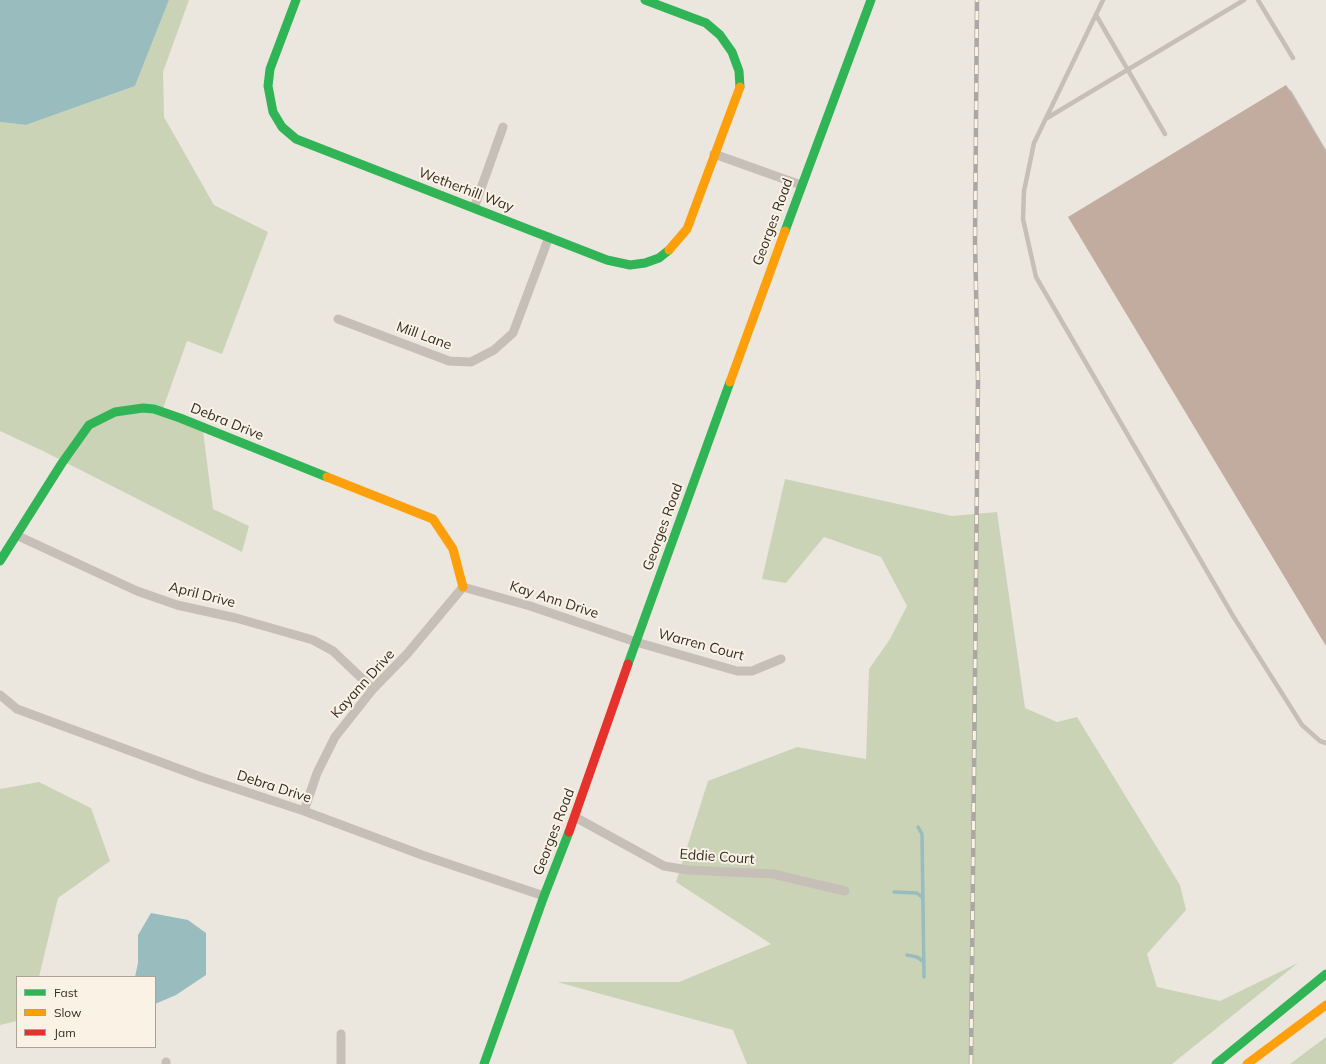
<!DOCTYPE html>
<style>
body{margin:0}
#map{position:relative;width:1326px;height:1064px;overflow:hidden;background:#ece7de;font-family:Mulish,sans-serif}
canvas{display:block}
.legend{position:absolute;left:16px;top:976px;width:140px;height:72px;box-sizing:border-box;background:#faf2e4;border:1px solid #aca398;margin:0;padding:5px 7px;list-style:none;font-size:12px;color:#362c26}
.legend li{display:flex;align-items:center;gap:8px;height:20px}
.legend b{width:20px;border:1px solid #aca398}
</style>
<div id="map">
<canvas width="1326" height="1064"></canvas>
<ul class="legend">
<li><b style="height:5px;background:#30b455"></b>Fast</li>
<li><b style="height:5px;background:#ff9f0a"></b>Slow</li>
<li><b style="height:5px;background:#e5322d"></b>Jam</li>
</ul>
</div>
<script>
const g = document.querySelector('canvas').getContext('2d');
g.lineJoin = 'round';
function fill(path, color) { g.fillStyle = color; g.fill(path, 'evenodd'); }
const shape = rows => new Path2D(rows.map(r => 'M' + r).join(''));
function stroke(path, color, width, dash) { g.strokeStyle = color; g.lineWidth = width; g.lineCap = dash ? 'butt' : 'round'; g.setLineDash(dash || []); g.stroke(path); }
function label(font, color, halo, rows, align = 'center') {
  g.font = font + ' Mulish,sans-serif'; g.lineWidth = 4; g.setLineDash([]); g.textBaseline = 'middle'; g.strokeStyle = halo; g.fillStyle = color; for (const [text, x, y, turn = 0] of rows) {
    g.save(); g.translate(x, y); g.rotate((+turn || 0) * Math.PI / 180); g.textAlign = isNaN(turn) ? turn : align; if (halo) g.strokeText(text, 0, 0); g.fillText(text, 0, 0); g.restore();
  }
}
const green = shape([
 [169,0,189,0,163,72,164,117,214,205,268,232,222,354,187,341,161,414,203,431,213,509,249,526,242,552,43,451,0,431,0,122,26,125,135,86],
 [785,479,952,516,997,512,1025,708,1057,722,1077,717,1180,885,1186,910,1147,954,1157,987,1220,1001,1298,963,1172,1064,747,1064,733,1030,557,982,679,982,771,944,676,882,708,781,797,747,866,759,869,669,890,639,907,606,881,557,824,537,786,583,762,579],
 [39,782,91,808,110,861,58,898,39,977,17,977,17,1021,0,1025,0,789],
 [1326,1037,1326,1064,1290,1064]
]);
const water = shape([
 [0,0,169,0,135,86,26,125,0,122],
 [151,913,188,920,206,933,206,975,176,995,155,1004,155,977,135,977,138,963,138,935]
]);
const shadow = shape([
 [1286,86,1292,92,1326,150,1326,644]
]);
const stream = shape([
 [918,827,922,834,924,977],
 [894,892,917,893,923,898],
 [907,955,917,957,924,962]
]);
const building = shape([
 [1286,85,1326,152,1326,646,1068,217]
]);
const lane = shape([
 [1103,0,1034,143,1024,191,1023,219,1036,277,1233,616,1302,725,1320,741,1326,743],
 [1258,0,1293,58],
 [1096,15,1165,134],
 [1047,118,1244,0]
]);
const street = shape([
 [714,154,801,185],
 [474,208,503,127],
 [338,319,449,361,471,362,494,350,513,333,549,237],
 [16,535,137,591,177,605,236,618,313,640,333,651,373,689],
 [0,695,17,709,201,777,304,811,422,855,544,896],
 [304,811,317,773,335,737,373,689,407,654,463,587,530,606,636,642,737,671,752,671,781,659],
 [575,817,664,866,688,870,773,874,845,891],
 [341,1034,341,1064],
 [166,1062,166,1064]
]);
const fast = shape([
 [296,0,270,69,268,86,273,112,282,127,296,139,607,260,630,265,645,263,659,258,669,250],
 [645,0,706,23,720,35,732,52,739,71,740,87],
 [785,231,871,0],
 [0,561,62,463,89,425,115,412,143,408,154,409,180,418,327,477],
 [628,664,730,382],
 [484,1064,544,896,569,832],
 [1216,1064,1326,974]
]);
const slow = shape([
 [669,250,687,229,740,87],
 [730,382,785,231],
 [327,477,433,519,453,549,463,587],
 [1247,1064,1326,1005]
]);
const jam = shape([
 [569,832,628,664]
]);
const rail = shape([
 [971,1064,978,381,975,242,977,0]
]);
const streetNames = [
 ["Wetherhill Way",466,190,21],
 ["Georges Road",773,222,-70],
 ["Mill Lane",424,336,20],
 ["Debra Drive",227,422,22],
 ["Georges Road",663,527,-70],
 ["April Drive",202,595,14],
 ["Kay Ann Drive",554,600,18],
 ["Warren Court",701,645,15],
 ["Kayann Drive",363,684,-48],
 ["Debra Drive",274,787,18],
 ["Georges Road",554,832,-69],
 ["Eddie Court",717,857,4]
];
fill(green, '#cbd3b7');
fill(water, '#99bcbe');
fill(shadow, '#0003');
stroke(stream, '#99bcbe', 3.5);
fill(building, '#c1ac9f');
stroke(lane, '#c5bfb7', 4.5);
stroke(street, '#c5bfb7', 9);
stroke(fast, '#30b455', 9);
stroke(slow, '#ff9f0a', 9);
stroke(jam, '#e5322d', 9);
stroke(rail, '#aca7a2', 4.5);
stroke(rail, '#faf2e4', 3, [9]);
label('14px', '#362c26', '#faf2e4', streetNames);
</script>
